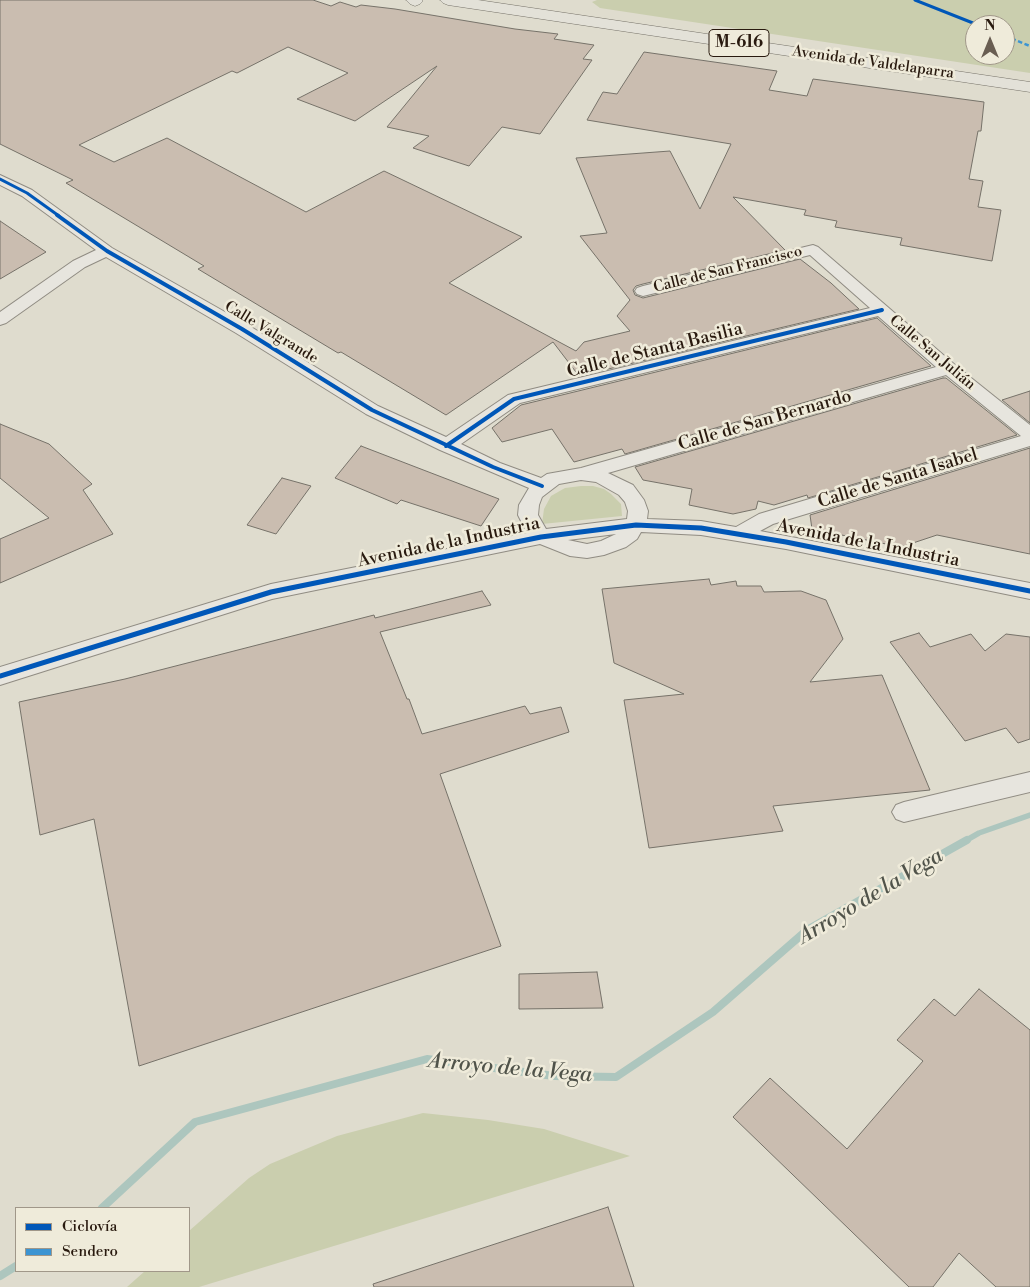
<!DOCTYPE html>
<meta charset="utf-8">
<style>
body{margin:0}
#map{position:relative;width:1030px;height:1287px;overflow:hidden;background:#dfdcce;font-family:"Libre Bodoni",serif}
canvas{display:block}
.legend{position:absolute;left:15px;top:1207px;width:175px;height:65px;box-sizing:border-box;background:#efebda;border:1px solid #a09789;margin:0;padding:6px 9px;list-style:none;font-size:15px;color:#291a0f}
.legend li{display:flex;align-items:center;gap:10px;height:25px}
.legend b{width:25px;border:1px solid #a09789}
.north{position:absolute;left:965px;top:15px;width:50px;height:50px;box-sizing:border-box;background:#efebda;border:1px solid #a09789;border-radius:50%;rotate:0deg;font-size:14px;font-weight:700;line-height:20px;text-align:center;color:#291a0f}
.north::after{content:'';display:block;margin:auto;width:18px;height:22px;background:#695e52;clip-path:polygon(50% 0,100% 100%,50% 72%,0 100%)}
</style>
<div id="map">
<canvas width="1030" height="1287"></canvas>
<ul class="legend">
<li><b style="height:6px;background:#0057b8"></b>Ciclovía</li>
<li><b style="height:6px;background:#3c94d2"></b>Sendero</li>
</ul>
<div class="north">N</div>
</div>
<script>
const g = document.querySelector('canvas').getContext('2d');
g.lineJoin = 'round';
function fill(path, color) { g.fillStyle = color; g.fill(path, 'evenodd'); }
const shape = rows => new Path2D(rows.map(r => 'M' + r).join(''));
function stroke(path, color, width, dash) { g.strokeStyle = color; g.lineWidth = width; g.lineCap = dash ? 'butt' : 'round'; g.setLineDash(dash || []); g.stroke(path); }
function label(font, color, halo, rows, align = 'center') {
  g.font = font + ' "Libre Bodoni",serif'; g.lineWidth = 5; g.setLineDash([]); g.textBaseline = 'middle'; g.strokeStyle = halo; g.fillStyle = color; for (const [text, x, y, turn = 0] of rows) {
    g.save(); g.translate(x, y); g.rotate((+turn || 0) * Math.PI / 180); g.textAlign = isNaN(turn) ? turn : align; if (halo) g.strokeText(text, 0, 0); g.fillText(text, 0, 0); g.restore();
  }
}
const green = shape([
 [597,0,1030,0,1030,73,600,8,592,2],
 [975,25,1005,25,1005,55,975,55],
 [581,486,593,486,604,489,611,494,621,504,622,516,542,524,544,509,551,496,565,488],
 [423,1113,488,1120,544,1129,630,1156,199,1287,127,1287,145,1271,189,1271,189,1231,249,1178,270,1164,337,1136]
]);
const streamFar1 = shape([
 [965,841,979,833,1030,815]
]);
const stream = shape([
 [102,1208,195,1122,427,1059,554,1076,616,1077,713,1012,807,930,967,840],
 [0,1276,16,1266]
]);
const building = shape([
 [0,0,313,0,331,6,340,2,356,7,361,5,395,9,515,29,558,34,554,39,594,45,583,59,592,60,540,134,502,127,469,166,413,148,429,136,387,127,437,66,355,121,297,99,348,73,288,47,237,73,232,71,79,145,114,162,167,138,306,212,384,171,522,237,449,283,576,351,584,342,630,331,617,316,630,300,580,236,607,233,576,158,670,151,700,209,731,144,587,120,603,92,617,94,644,52,777,71,769,90,807,96,813,79,984,102,981,131,978,131,969,179,983,181,978,207,1001,210,992,261,900,245,902,238,835,227,837,221,804,215,806,210,733,197,785,250,643,284,636,286,633,290,635,295,643,298,800,259,831,283,859,309,579,376,553,342,446,415,341,352,338,353,198,269,204,266,66,183,73,180,0,144,0,0],
 [0,221,46,252,0,279,0,221],
 [877,318,931,366,625,454,622,449,574,462,552,429,502,442,492,428,521,405,877,318],
 [943,378,946,378,1017,435,808,498,807,495,774,505,758,501,756,509,733,514,689,505,692,489,643,480,635,467,943,378],
 [1030,391,1030,423,1002,400,1030,391],
 [0,424,49,444,92,484,83,490,113,534,0,583,0,539,49,518,0,478,0,424],
 [361,446,426,471,499,499,481,526,401,500,397,504,335,478,361,446],
 [1030,448,1030,554,937,535,901,547,812,529,810,515,1030,448],
 [282,478,311,486,276,534,247,525,282,478],
 [709,579,711,585,736,581,737,586,761,586,764,592,801,591,826,600,843,639,810,682,882,675,930,790,773,806,783,831,649,848,624,700,684,694,614,663,602,589,709,579],
 [482,591,491,605,380,632,407,699,409,699,422,734,525,706,530,714,561,707,569,732,440,774,501,946,139,1066,94,819,40,835,19,702,125,679,374,615,375,618,482,591],
 [919,633,930,647,971,634,985,651,1006,634,1030,637,1030,739,1018,743,1006,728,965,741,890,642,919,633],
 [597,972,603,1008,519,1009,519,974,597,972],
 [979,989,1030,1030,1030,1287,996,1287,959,1253,933,1287,909,1287,733,1117,770,1078,847,1149,923,1061,897,1040,934,999,955,1016,979,989],
 [608,1207,634,1287,374,1287,373,1284,608,1207]
]);
const street = shape([
 [0,175,32,190,112,248,248,325,378,406,446,437,508,395,870,308,810,255,643,296,637,294,635,291,637,288,643,286,813,245,818,247,955,365,1030,425,1030,446,773,524,760,531,1030,583,1030,599,786,549,701,535,641,532,637,539,626,547,604,555,587,558,570,556,540,544,272,599,0,685,0,667,271,584,527,533,518,515,519,505,529,488,440,450,366,414,236,333,106,257,85,267,6,323,0,325,0,312,73,261,96,250,22,196,0,185,0,175],
 [878,316,936,367,581,468,547,474,541,478,500,463,461,444,520,403,878,316],
 [946,375,1021,436,759,514,736,527,701,521,647,519,648,511,644,500,633,485,608,473,946,375],
 [581,480,596,482,619,495,625,502,628,511,627,519,546,529,538,515,539,505,542,497,559,484,581,480],
 [616,534,601,541,587,544,568,540,616,534],
 [1030,772,1030,792,904,822,896,819,892,812,896,805,904,802,1030,772]
]);
const highway = shape([
 [406,0,422,0,423,1,420,4,415,6,410,4,406,0],
 [440,0,478,0,1030,82,1030,92,448,5,443,3,440,0]
]);
const quiet = shape([
 [1005,36,1030,46]
]);
const cyclewayFar2 = shape([
 [915,0,978,25],
 [0,179,27,193,59,216]
]);
const cyclewayFar1 = shape([
 [57,215,107,251,242,329,372,410,493,467,542,486],
 [446,446,514,399,882,310]
]);
const cycleway = shape([
 [0,676,271,592,541,537,636,525,701,528,786,542,1030,591]
]);
const farStreetnames = [
 ["Avenida de Valdelaparra",873,63,8],
 ["Calle de San Francisco",728,270,-14],
 ["Calle Valgrande",271,333,31],
 ["Calle San Julián",932,353,40]
];
const shields = [
 [739,43,60]
];
const shieldNames = [
 ["M-616",739,43]
];
const streetNames = [
 ["Calle de Stanta Basilia",655,351,-14],
 ["Calle de San Bernardo",765,421,-16],
 ["Calle de Santa Isabel",898,479,-17],
 ["Avenida de la Industria",449,543,-12],
 ["Avenida de la Industria",868,544,11]
];
const nearWaternames = [
 ["Arroyo de la Vega",871,897,-31],
 ["Arroyo de la Vega",510,1069,5]
];
fill(green, '#caceae');
stroke(streamFar1, '#adc6be', 5.5);
stroke(stream, '#adc6be', 8);
fill(building, '#cabdb0');
stroke(building, '#767269', 1);
stroke(street, '#908c83', 2);
stroke(highway, '#767269', 1);
fill(street, '#e7e5de');
fill(highway, '#e3e1d8');
stroke(quiet, '#3c94d2', 2.5, [4.5, 2.5]);
stroke(cyclewayFar2, '#0057b8', 3);
stroke(cyclewayFar1, '#0057b8', 4);
stroke(cycleway, '#0057b8', 5);
label('15px', '#291a0f', '#efebda', farStreetnames);
for (const [x, y, w] of shields) { const box = new Path2D(); box.roundRect(x - w / 2, y - 13.5, w, 27, 4); g.fillStyle = '#efebda'; g.fill(box); stroke(box, '#291a0f', 1); }
label('bold 16px', '#291a0f', null, shieldNames);
label('18px', '#291a0f', '#efebda', streetNames);
label('italic 22px', '#50534a', '#efebda', nearWaternames);
</script>
